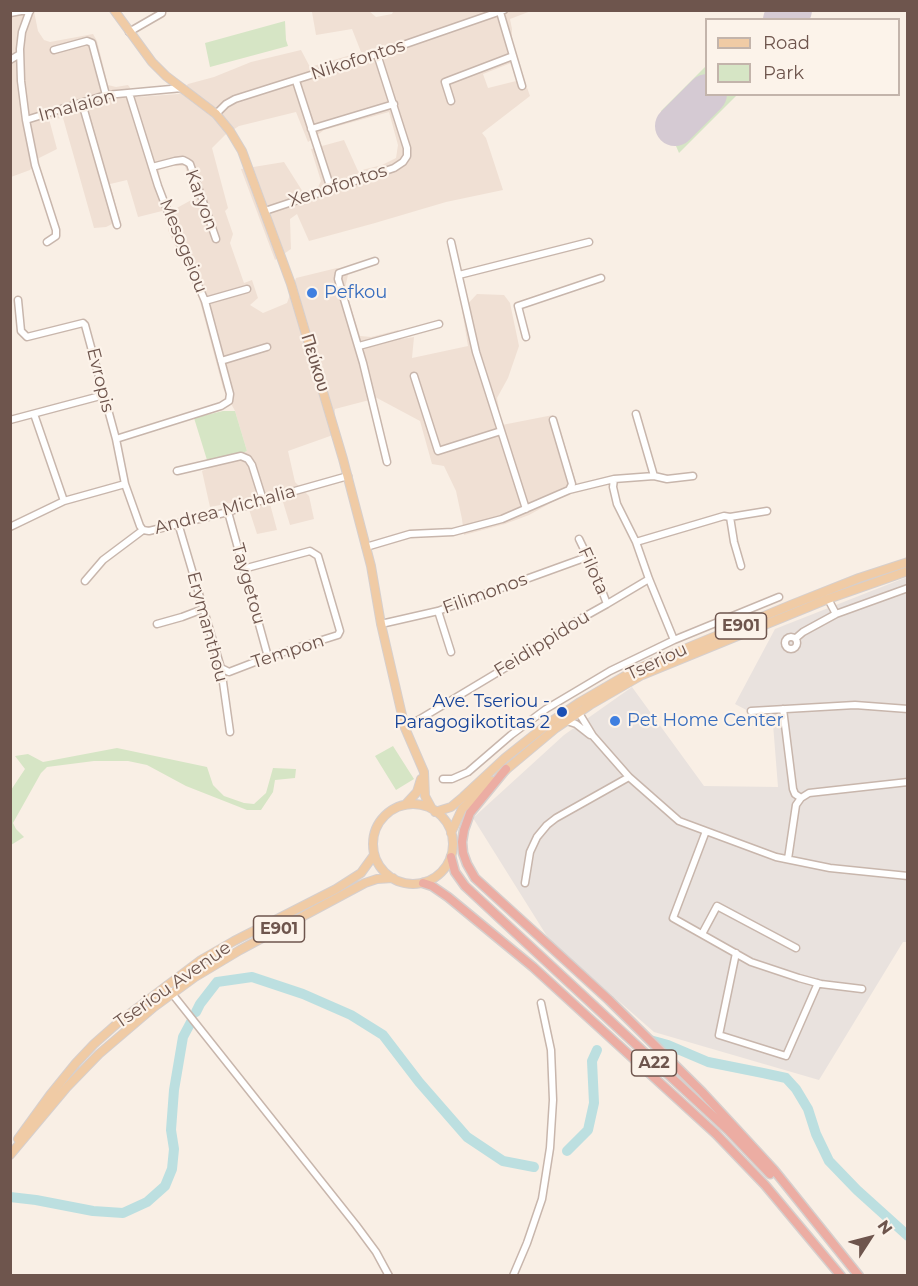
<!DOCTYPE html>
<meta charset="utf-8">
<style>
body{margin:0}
#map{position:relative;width:918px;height:1286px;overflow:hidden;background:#f9efe5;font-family:Montserrat,sans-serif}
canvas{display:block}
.frame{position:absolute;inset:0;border:12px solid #6e554d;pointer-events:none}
.legend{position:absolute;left:705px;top:18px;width:195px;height:78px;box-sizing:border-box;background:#fcf3ea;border:2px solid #c3b4ab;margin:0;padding:8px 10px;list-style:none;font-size:18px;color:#6e554d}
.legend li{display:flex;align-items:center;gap:12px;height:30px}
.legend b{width:30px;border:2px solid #c3b4ab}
.north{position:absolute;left:840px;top:1208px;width:60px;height:60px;-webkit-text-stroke:4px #fcf3ea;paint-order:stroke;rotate:54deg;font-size:16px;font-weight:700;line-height:24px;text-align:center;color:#6e554d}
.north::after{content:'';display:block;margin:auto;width:21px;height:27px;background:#6e554d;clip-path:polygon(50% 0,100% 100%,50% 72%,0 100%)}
</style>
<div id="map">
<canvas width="918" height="1286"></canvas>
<div class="frame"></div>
<ul class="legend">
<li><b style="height:8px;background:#f0cba5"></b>Road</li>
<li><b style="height:16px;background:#d6e5c5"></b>Park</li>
</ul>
<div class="north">N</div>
</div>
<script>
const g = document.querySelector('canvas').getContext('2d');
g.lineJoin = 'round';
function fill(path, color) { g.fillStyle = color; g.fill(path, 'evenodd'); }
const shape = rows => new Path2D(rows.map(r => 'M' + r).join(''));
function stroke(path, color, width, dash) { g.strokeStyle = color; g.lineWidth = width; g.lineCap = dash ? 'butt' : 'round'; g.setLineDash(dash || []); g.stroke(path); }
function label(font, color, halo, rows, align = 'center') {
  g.font = font + ' Montserrat,sans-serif'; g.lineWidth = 4.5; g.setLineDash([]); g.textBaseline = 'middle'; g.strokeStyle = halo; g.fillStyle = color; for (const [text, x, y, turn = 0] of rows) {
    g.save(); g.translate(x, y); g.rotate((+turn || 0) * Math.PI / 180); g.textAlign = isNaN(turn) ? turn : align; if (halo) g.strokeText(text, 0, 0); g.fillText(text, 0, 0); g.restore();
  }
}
const residential = shape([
 [394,10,531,11,510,19,512,29,511,63,483,74,488,88,524,79,530,96,482,133,486,138,503,190,446,202,375,223,309,241,297,214,290,219,291,249,275,260,241,169,284,162,303,192,318,187,321,181,311,149,344,140,358,171,382,165,396,158,398,145,389,112,324,130,308,142,296,112,239,126,225,135,212,148,228,208,225,211,233,234,230,243,244,283,252,280,258,298,250,305,263,313,287,303,296,278,337,268,348,275,345,288,360,336,371,337,398,330,401,339,414,337,412,358,468,346,462,310,477,294,504,295,510,303,519,346,508,378,497,398,502,425,553,415,563,439,578,488,529,515,505,524,464,535,462,519,456,491,444,466,432,464,420,421,377,398,335,409,333,435,288,451,295,482,309,496,314,519,290,525,283,502,270,504,277,530,257,534,246,500,210,507,202,471,247,451,235,411,223,388,199,298,168,230,175,209,195,198,185,166,169,166,159,170,162,211,138,217,127,180,110,184,120,220,106,227,94,228,63,118,49,119,57,149,39,158,30,170,11,177,11,11,34,11,38,31,44,40,50,42,93,34,97,41,108,85,116,87,128,85,137,97,179,94,188,84,214,77,251,62,301,50,310,67,361,52,352,29,316,35,312,12,314,11,369,11,376,17,392,14]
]);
const industrial = shape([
 [907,577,907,942,903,942,819,1080,654,1032,550,941,473,818,564,735,632,687,704,786,778,787,773,724,735,704,775,629]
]);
const green = shape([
 [285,21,286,40,288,46,210,67,205,43],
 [706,66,706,81,667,120,676,141,723,95,737,95,679,153,661,111],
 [223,411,235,411,247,451,236,456,207,460,194,418],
 [393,746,414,779,396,790,375,756],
 [117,748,207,767,213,785,224,796,244,803,254,804,266,793,273,768,296,769,295,778,275,780,273,792,261,810,247,810,186,786,147,765,128,761,94,761,47,767,41,773,13,823,16,829,24,837,11,845,11,790,25,769,15,756,28,754,43,762]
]);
const river = shape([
 [196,1012,200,1004,217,982,252,977,303,994,351,1015,383,1035,419,1082,467,1137,503,1161,534,1167],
 [650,1040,668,1045,708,1062,763,1073,786,1078,796,1089,808,1109,816,1134,829,1161,857,1190,908,1236],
 [567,1151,588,1130,594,1103,592,1061,597,1050],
 [10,1197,36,1200,93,1211,123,1213,147,1202,165,1186,172,1169,174,1149,171,1130,174,1090,183,1037,191,1022]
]);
const runway = shape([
 [783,20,792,10],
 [675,126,707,94]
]);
const minor = shape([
 [30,10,22,32,20,49,21,81,26,120,35,165,56,230,56,236,47,242],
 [500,12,522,86],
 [10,13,21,11,30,11],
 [129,32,162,13,162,10],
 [54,50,87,41,92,43,106,95],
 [10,60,20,54],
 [296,81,331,189],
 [451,101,445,82,513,56],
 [82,103,117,225],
 [216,114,226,104,235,99,377,54,504,10],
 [26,120,106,95,182,88],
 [311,129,394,104],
 [152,167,175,161,183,160,187,162,190,164,216,239],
 [265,211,394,168,403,162,407,156,407,148,377,54],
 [451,242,476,352,526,509],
 [375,261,339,273,338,279,363,363,387,462],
 [459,275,589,242],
 [18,300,21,331,27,337,83,323,85,325,116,439,125,484,140,526,143,530],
 [205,301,247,289],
 [526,337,518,306,601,278],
 [359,346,439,324],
 [221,361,267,347],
 [414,376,438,451,501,431],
 [34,414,64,501],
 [636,414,654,476],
 [10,420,104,395],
 [553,420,572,484,569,490],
 [116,439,221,406,229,401,230,394,205,301,179,241,158,186,129,93],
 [177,471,241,456,248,459,252,465,263,500],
 [614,479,613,487,617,504,636,542,649,579,674,640],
 [228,512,268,657],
 [730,517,734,542,741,566],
 [178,523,221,668,230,732],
 [10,527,64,501,125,484],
 [579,539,595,572,607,604],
 [636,542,724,516,730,517,767,511],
 [366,547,410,534,453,532,502,519,569,490,614,479,654,476,667,479,693,476],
 [85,581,103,560,143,530,149,531,228,512,263,500,348,476],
 [828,599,836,614],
 [438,611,451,652],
 [157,624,182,617,203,609],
 [381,624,438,611,587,557],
 '785 643a6 6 0 1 1 12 0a6 6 0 1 1-12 0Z',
 [796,638,803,632,836,614,908,588],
 [221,668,229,672,268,657,338,635,340,631,318,556,310,551,243,569],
 [783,709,793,789,795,794,801,798],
 [751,711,855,705,908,709],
 [579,713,593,736,629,777,679,821,776,857,830,868,908,876],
 [567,721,576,724,590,735],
 [405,728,515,662,573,623,607,604,649,579],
 [443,779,452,779,468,772,511,735,546,709,610,671,674,640,779,597],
 [706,831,673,918,751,962,799,978,821,984,862,989],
 [788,859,796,805,801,798,809,793,908,782],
 [525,883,530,852,537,837,547,825,556,818,629,777],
 [702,934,717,906,796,948],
 [736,953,719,1035,786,1056,818,983],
 [166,986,356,1225,376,1252,389,1276],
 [513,1276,527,1243,542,1199,550,1148,553,1100,551,1050,541,1003]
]);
const major = shape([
 [114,10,152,62,166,76,216,114,230,131,242,151,291,284,343,459,371,566,381,624,405,728,424,772,425,796,432,809],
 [501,774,556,728,590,705,642,675,828,599,908,571],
 '373 844a40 40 0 1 1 80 0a40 40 0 1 1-80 0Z',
 [405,805,417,792,421,779],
 [435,812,451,807,463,797,505,758,549,723,580,702,635,670,665,657,793,604,859,578,908,562],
 [451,833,462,809,492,781],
 [18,1139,50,1095,76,1063,94,1044,120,1021,201,960,234,941,336,889,361,873,374,855],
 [10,1155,67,1087,99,1054,154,1007,195,977,240,950,365,883,377,879,393,878]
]);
const highway = shape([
 [506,769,470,813,464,830,462,842,463,853,467,864,475,878,609,1000,702,1092,774,1170,859,1276],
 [451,857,455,872,465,886,728,1130,770,1174],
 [423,883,432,886,448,897,533,967,716,1134,765,1185,841,1276]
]);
const markers = [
 [312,293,6,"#3f7fe0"],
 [562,712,6,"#1a4fb4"],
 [615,721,6,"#3f7fe0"]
];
const shields = [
 [741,626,51],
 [279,929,51],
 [654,1063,45]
];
const shieldNames = [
 ["E901",741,626],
 ["E901",279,929],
 ["A22",654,1063]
];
const streetNames = [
 ["Nikofontos",358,60,-18],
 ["Imalaion",77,106,-15],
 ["Xenofontos",338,186,-18],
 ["Karyon",201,200,70],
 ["Mesogeiou",183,246,68],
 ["Πεύκου",315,363,73],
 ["Evropis",100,380,76],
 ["Andrea Michalia",225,510,-15],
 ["Filota",593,571,66],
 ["Taygetou",248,584,74],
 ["Filimonos",485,594,-20],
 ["Erymanthou",207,627,75],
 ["Feidippidou",542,644,-32],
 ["Tempon",288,652,-18],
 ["Tseriou",657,662,-25],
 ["Tseriou Avenue",173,985,-35]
];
const shopNames = [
 ["Pefkou",324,293],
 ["Pet Home Center",627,721]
];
const transitNames = [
 ["Ave. Tseriou -",550,702],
 ["Paragogikotitas 2",550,723]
];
fill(residential, '#f0e0d4');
fill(industrial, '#e9e2de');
fill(green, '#d6e5c5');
stroke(river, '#bcdfe0', 10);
stroke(runway, '#d5cad3', 40);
stroke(minor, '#c8b6ac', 9);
stroke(major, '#d6cfcd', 10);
stroke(highway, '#d6cfcd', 11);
stroke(minor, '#fff', 6);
stroke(major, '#f0cba5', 8);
stroke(highway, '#ecada3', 8);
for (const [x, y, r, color] of markers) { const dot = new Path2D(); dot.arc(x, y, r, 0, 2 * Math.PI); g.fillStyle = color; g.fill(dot); stroke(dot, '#fcf3ea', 2); }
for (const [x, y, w] of shields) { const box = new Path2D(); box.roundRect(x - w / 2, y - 13, w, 26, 4.5); g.fillStyle = '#fcf3ea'; g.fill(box); stroke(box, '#6e554d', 1.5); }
label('bold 16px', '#6e554d', null, shieldNames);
label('18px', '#6e554d', '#fcf3ea', streetNames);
label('18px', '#366cbe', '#fcf3ea', shopNames, 'left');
label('18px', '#164399', '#fcf3ea', transitNames, 'right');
</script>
